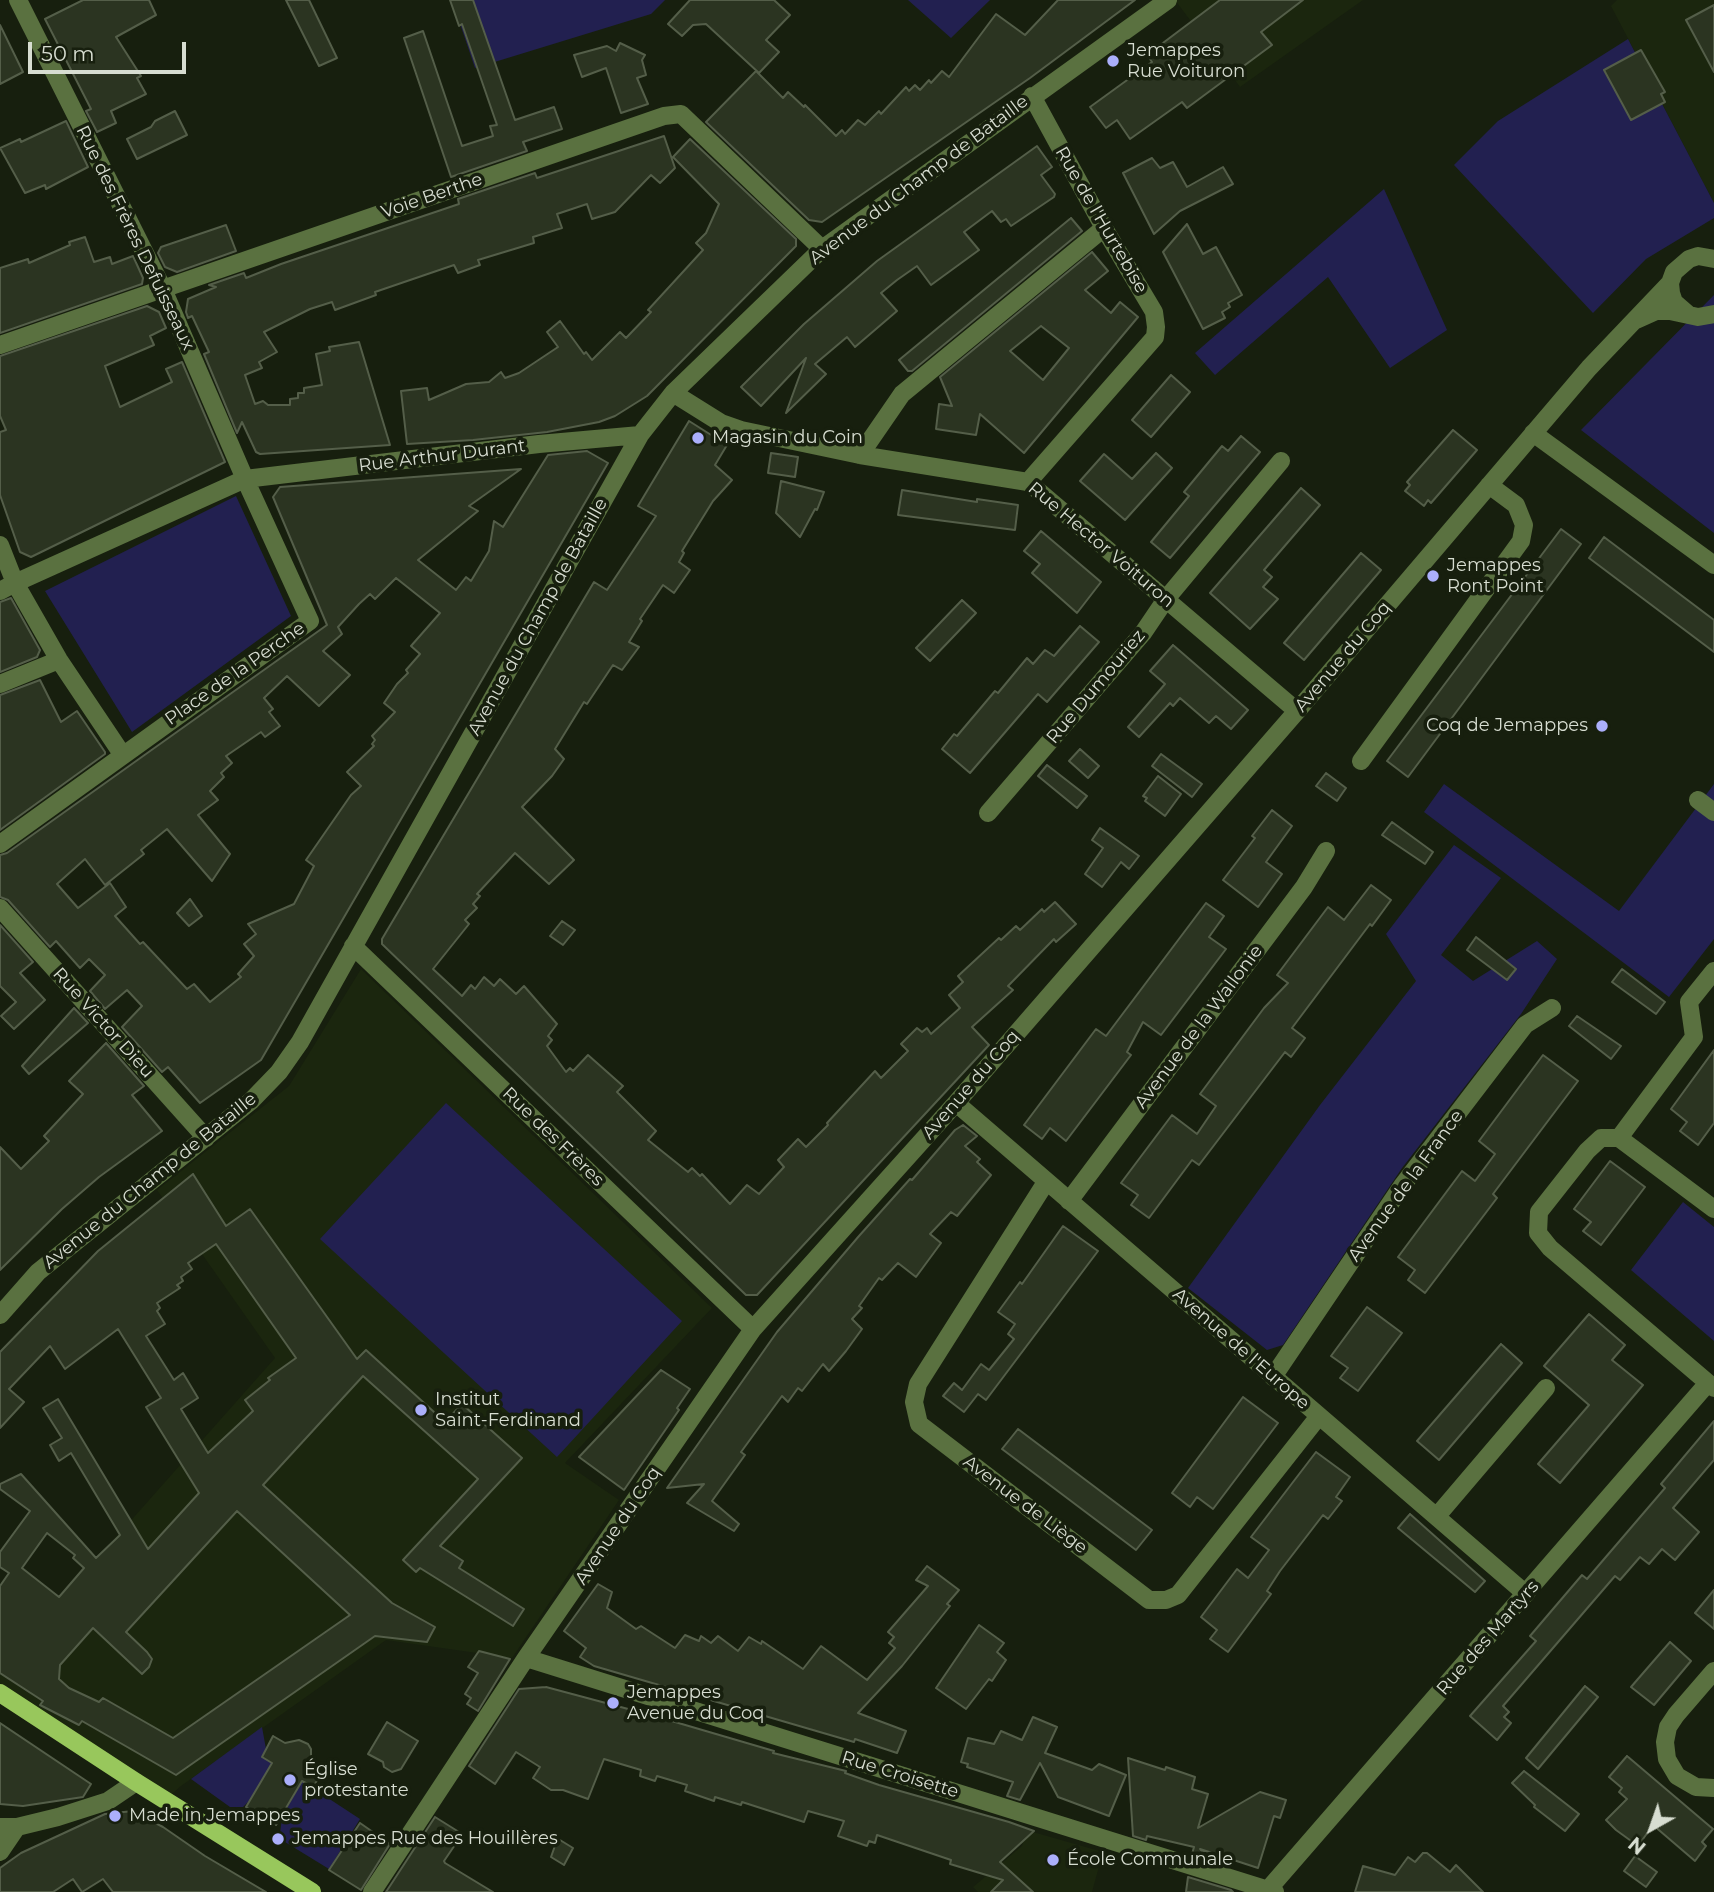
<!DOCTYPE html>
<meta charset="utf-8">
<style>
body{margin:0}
#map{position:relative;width:1714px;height:1892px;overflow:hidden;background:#171f0e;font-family:Montserrat,sans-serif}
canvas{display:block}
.north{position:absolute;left:1616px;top:1794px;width:70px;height:70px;-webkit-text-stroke:5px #171f0e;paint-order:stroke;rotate:220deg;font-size:19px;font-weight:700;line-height:28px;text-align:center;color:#d7ddd1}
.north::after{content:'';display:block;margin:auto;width:24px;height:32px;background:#d7ddd1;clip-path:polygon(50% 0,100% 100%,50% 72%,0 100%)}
.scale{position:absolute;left:28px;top:42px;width:158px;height:32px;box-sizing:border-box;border:4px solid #d7ddd1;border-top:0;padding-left:9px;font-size:21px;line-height:24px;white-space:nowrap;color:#d7ddd1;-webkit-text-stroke:5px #171f0e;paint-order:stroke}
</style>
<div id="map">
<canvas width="1714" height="1892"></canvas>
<div class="north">N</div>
<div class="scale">50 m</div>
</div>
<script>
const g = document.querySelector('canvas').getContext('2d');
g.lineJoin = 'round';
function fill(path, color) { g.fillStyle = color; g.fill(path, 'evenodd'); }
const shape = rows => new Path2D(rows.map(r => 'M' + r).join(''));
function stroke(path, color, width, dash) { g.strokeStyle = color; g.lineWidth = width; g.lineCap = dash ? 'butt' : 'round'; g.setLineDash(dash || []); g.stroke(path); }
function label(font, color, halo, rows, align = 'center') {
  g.font = font + ' Montserrat,sans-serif'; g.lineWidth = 7; g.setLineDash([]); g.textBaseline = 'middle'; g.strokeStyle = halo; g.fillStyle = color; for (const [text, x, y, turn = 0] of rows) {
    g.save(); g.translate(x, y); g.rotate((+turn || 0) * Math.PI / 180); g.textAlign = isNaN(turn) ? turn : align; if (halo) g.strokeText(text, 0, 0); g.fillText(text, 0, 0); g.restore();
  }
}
const built = shape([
 [1175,0,1363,0,1240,87],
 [1617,0,1714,0,1714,203,1611,6],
 [361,969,712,1308,565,1463,619,1500,512,1658,386,1640,181,1786,165,1800,0,1693,0,1656,13,1660,95,1561,275,1358,157,1190,289,1086],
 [1026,1830,1103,1852,1092,1892,978,1892,973,1887,1022,1846]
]);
const green = shape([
 [452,0,665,0,651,14,475,68],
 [908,0,990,0,951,38],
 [1628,39,1714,203,1714,218,1646,259,1593,313,1454,165,1498,121],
 [1384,189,1447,330,1390,368,1328,277,1215,375,1195,353],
 [1714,295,1714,533,1581,430],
 [236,496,291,616,132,732,45,591],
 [1444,784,1619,911,1714,784,1714,939,1669,997,1424,812],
 [1454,845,1501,878,1441,955,1473,981,1537,941,1557,959,1521,1014,1402,1168,1283,1345,1267,1350,1188,1288,1320,1105,1416,981,1386,934],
 [446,1103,682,1321,557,1457,320,1239],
 [1683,1202,1714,1227,1714,1341,1631,1270],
 [262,1727,266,1749,272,1763,252,1798,243,1807,230,1807,191,1779],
 [302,1781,360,1819,329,1869,285,1842,280,1834,282,1817]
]);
const building = shape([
 [83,0,149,0,156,15,116,37,141,76,137,78,146,94,111,111,116,123,97,132,86,111,91,109,45,19,83,0],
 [286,0,309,0,337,58,319,66,286,0],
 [450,0,473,0,515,120,554,107,562,129,523,142,527,151,451,177,404,38,423,31,462,146,493,136,490,126,497,125,462,24,459,26,450,0],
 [690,0,774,0,790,15,766,40,779,52,759,73,706,24,693,25,682,36,668,24,690,0],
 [1058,0,1135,0,1030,78,822,222,809,220,706,122,756,71,783,98,788,92,804,107,805,105,836,136,842,130,845,134,858,120,865,125,879,111,881,114,906,87,909,91,915,85,920,90,929,80,931,83,942,71,949,77,996,14,1025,35,1058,0],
 [1220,0,1303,0,1261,32,1272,45,1187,108,1182,102,1130,139,1117,120,1106,128,1090,107,1152,62,1147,55,1220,0],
 [1714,5,1714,72,1686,20,1714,5],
 [0,25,23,72,0,84,0,25],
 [620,43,645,55,642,60,646,75,637,78,648,104,621,113,606,68,582,77,574,55,607,46,616,51,620,43],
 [1641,50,1665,92,1661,94,1665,102,1631,120,1604,70,1641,50],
 [175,111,187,135,137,159,127,139,151,127,155,121,175,111],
 [66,121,88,167,46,189,45,185,25,193,0,148,20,139,21,142,66,121],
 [664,136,675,168,660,183,651,175,615,212,592,219,587,204,557,214,562,228,533,237,534,243,478,260,480,265,458,273,454,265,375,292,376,295,335,310,332,302,310,309,264,332,277,352,259,362,262,368,245,375,255,404,263,401,268,405,290,405,290,399,298,398,298,393,304,393,304,388,322,385,316,354,330,351,329,347,359,342,390,445,260,454,256,452,242,422,237,433,204,354,209,352,192,316,188,318,186,312,188,299,216,287,209,285,244,273,246,278,281,264,459,204,458,199,535,173,537,178,664,136],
 [690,139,796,239,796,246,647,396,615,416,599,422,547,432,473,440,407,444,401,391,427,388,429,400,466,384,489,382,501,372,505,378,519,373,558,347,547,332,560,321,584,354,586,352,592,360,620,332,626,338,651,312,648,310,703,250,696,243,706,233,719,204,673,157,690,139],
 [1037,146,1052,167,1041,175,1055,194,1054,197,1011,226,1006,219,1001,222,992,211,964,232,979,250,931,285,917,266,897,280,881,293,897,311,855,347,847,337,815,364,826,374,786,413,806,358,761,406,741,387,804,324,877,261,1037,146],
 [1152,158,1160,168,1173,162,1187,187,1223,167,1233,184,1180,211,1154,234,1123,173,1152,158],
 [1071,218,1082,231,912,371,908,371,899,360,1071,218],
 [1187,224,1203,254,1216,247,1242,295,1228,303,1230,307,1222,312,1225,318,1203,329,1163,252,1187,224],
 [226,225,236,251,177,272,165,267,158,253,161,247,226,225],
 [85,237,94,262,110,257,112,264,133,256,143,278,142,284,0,333,0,268,28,259,29,263,70,245,69,242,85,237],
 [1092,252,1108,271,1085,290,1111,313,1120,302,1138,317,1024,453,980,414,976,435,936,429,939,404,952,406,940,377,1092,252],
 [1041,326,1069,348,1043,380,1010,351,1041,326],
 [147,306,159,312,166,328,150,336,154,345,105,366,120,407,172,382,166,369,182,362,225,462,31,557,20,552,0,495,0,432,6,430,0,416,0,356,147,306],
 [1171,375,1190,392,1151,437,1132,420,1171,375],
 [689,421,727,445,715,465,732,480,713,501,682,551,684,553,679,562,690,570,674,593,663,585,640,619,642,621,629,642,639,647,622,670,613,665,587,704,584,702,555,749,564,759,552,776,522,807,574,860,549,884,515,853,477,894,480,896,473,904,477,908,465,920,469,924,433,969,462,996,471,985,475,989,484,977,494,986,500,979,516,994,524,986,557,1024,548,1036,552,1040,547,1046,566,1072,570,1068,573,1071,588,1055,623,1086,617,1092,656,1131,648,1140,688,1172,692,1168,700,1176,702,1174,730,1204,747,1185,759,1194,784,1167,778,1160,798,1139,806,1147,828,1125,827,1123,875,1071,881,1078,908,1051,901,1044,917,1028,922,1032,927,1028,931,1034,960,1008,949,995,963,982,958,976,999,938,1001,940,1016,926,1020,930,1042,909,1044,912,1055,902,1076,924,1056,942,1054,939,1008,986,1013,990,972,1027,989,1045,757,1295,746,1295,382,944,382,939,594,582,607,590,656,516,638,506,689,421],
 [1453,430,1477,450,1431,503,1428,500,1424,506,1405,491,1410,485,1407,482,1453,430],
 [1241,436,1260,452,1170,558,1151,542,1189,496,1184,492,1222,446,1228,451,1241,436],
 [587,451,608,463,261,1060,200,1103,168,1067,162,1072,122,1027,142,1006,127,990,105,1009,90,991,105,975,89,959,80,968,56,941,50,947,8,900,0,897,0,855,7,853,327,625,273,497,280,487,521,469,469,506,478,511,418,560,456,590,466,577,471,581,489,551,494,521,503,527,548,455,587,451],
 [396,578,440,613,411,646,420,654,406,670,408,673,397,684,384,703,395,712,372,736,375,740,372,744,374,746,347,772,361,786,351,795,306,860,314,866,294,904,248,924,256,934,244,944,254,956,238,974,241,977,210,1002,194,984,187,989,143,942,140,944,115,916,126,907,110,883,78,908,57,884,85,859,105,885,144,854,141,850,167,829,212,881,230,854,198,815,218,800,210,791,224,777,221,773,232,763,226,756,261,732,265,737,280,726,269,712,273,709,264,698,287,676,319,706,350,675,323,651,342,634,338,627,359,604,370,594,375,599,396,578],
 [771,453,798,457,795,477,768,473,771,453],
 [1156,453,1172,468,1125,520,1080,481,1104,454,1132,479,1156,453],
 [781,481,824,492,817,510,815,509,800,537,776,513,781,481],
 [1301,488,1320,505,1264,570,1272,577,1263,587,1278,599,1250,629,1210,593,1301,488],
 [902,490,977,502,977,499,1018,505,1015,530,898,515,902,490],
 [1561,529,1581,544,1408,777,1387,761,1561,529],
 [1041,531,1101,582,1077,613,1032,573,1040,564,1024,551,1041,531],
 [1604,537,1714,620,1714,652,1589,558,1604,537],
 [1361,553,1381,570,1304,660,1284,643,1361,553],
 [11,598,40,650,37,657,0,672,0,602,11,598],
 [962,600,976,613,930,661,916,648,962,600],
 [1080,626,1099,642,1047,702,1038,694,970,773,942,749,954,734,957,736,995,691,998,693,1027,658,1033,664,1045,650,1054,656,1080,626],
 [1173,645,1248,710,1231,729,1216,716,1209,723,1180,698,1173,706,1170,703,1139,737,1128,727,1165,684,1150,671,1173,645],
 [40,680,61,722,77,711,105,752,105,754,0,830,0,695,40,680],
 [1080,749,1099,766,1088,778,1069,761,1080,749],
 [1161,754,1202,784,1192,797,1152,766,1161,754],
 [1047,765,1087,796,1077,808,1038,776,1047,765],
 [1326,773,1346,788,1337,801,1316,786,1326,773],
 [1158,776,1181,794,1165,816,1145,801,1147,798,1143,796,1158,776],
 [1272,810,1292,826,1266,862,1282,874,1258,907,1223,880,1255,838,1252,836,1272,810],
 [1392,822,1433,852,1425,864,1382,835,1392,822],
 [1100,828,1139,856,1129,869,1121,862,1102,887,1085,874,1103,848,1092,840,1100,828],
 [1371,885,1391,900,1372,926,1370,924,1292,1028,1305,1038,1291,1057,1285,1052,1199,1165,1192,1160,1149,1218,1131,1205,1138,1195,1121,1183,1172,1115,1197,1134,1216,1106,1200,1094,1264,1008,1288,983,1277,975,1328,907,1344,920,1371,885],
 [190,899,202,916,189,926,177,913,190,899],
 [1206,903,1224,916,1209,937,1226,949,1161,1035,1143,1022,1127,1052,1131,1055,1066,1141,1050,1128,1042,1139,1024,1125,1096,1029,1106,1036,1206,903],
 [562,921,575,930,563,945,550,936,562,921],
 [0,925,33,962,20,973,45,1000,14,1029,1,1016,16,1002,0,986,0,925],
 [1476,937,1516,969,1507,980,1467,950,1476,937],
 [1622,969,1665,1002,1656,1014,1612,982,1622,969],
 [74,1008,88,1023,29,1074,22,1066,74,1008],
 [1577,1016,1621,1046,1611,1059,1569,1026,1577,1016],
 [106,1043,144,1086,132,1095,162,1131,99,1177,62,1209,0,1270,0,1147,21,1169,49,1141,44,1136,83,1094,69,1081,106,1043],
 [1714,1050,1714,1123,1698,1145,1680,1131,1687,1122,1671,1109,1714,1050],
 [1543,1055,1578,1081,1493,1194,1497,1198,1425,1293,1408,1280,1415,1270,1398,1257,1462,1171,1475,1181,1495,1154,1479,1141,1543,1055],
 [963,1125,977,1136,965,1146,980,1159,977,1162,991,1175,957,1216,951,1212,930,1234,941,1243,916,1277,898,1263,882,1280,879,1278,859,1306,862,1308,852,1319,862,1329,846,1351,829,1371,823,1364,802,1391,798,1388,788,1402,782,1396,741,1452,745,1455,712,1501,739,1524,734,1531,687,1503,704,1484,667,1488,777,1332,859,1236,910,1179,912,1180,955,1130,963,1125],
 [1610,1161,1645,1187,1601,1245,1583,1231,1591,1222,1574,1209,1610,1161],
 [193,1174,226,1226,250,1209,357,1359,366,1350,445,1422,462,1404,522,1458,440,1546,463,1561,459,1568,524,1609,513,1626,420,1568,416,1572,403,1560,478,1479,363,1376,263,1485,392,1603,435,1627,427,1642,375,1636,176,1775,82,1721,79,1725,40,1705,43,1701,0,1673,0,1586,9,1573,0,1567,0,1552,30,1511,0,1489,0,1484,21,1474,96,1558,120,1535,71,1453,59,1461,50,1445,62,1438,43,1408,58,1399,148,1549,199,1493,146,1407,161,1398,118,1329,65,1369,50,1346,9,1389,24,1402,0,1428,0,1352,98,1251,193,1174],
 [216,1244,296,1358,268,1378,270,1380,245,1400,253,1411,208,1453,181,1409,198,1398,183,1373,174,1380,146,1336,165,1324,157,1311,160,1308,157,1303,180,1288,177,1285,183,1281,181,1277,192,1269,188,1263,216,1244],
 [237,1511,350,1615,173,1738,103,1698,99,1702,69,1688,59,1679,60,1665,93,1628,142,1674,149,1667,152,1659,147,1652,126,1632,237,1511],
 [47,1533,75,1555,73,1558,84,1568,59,1597,22,1568,47,1533],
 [1063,1226,1098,1251,986,1400,978,1394,964,1412,943,1396,954,1383,962,1390,981,1364,989,1370,1014,1339,1008,1334,1015,1324,998,1312,1020,1282,1022,1284,1063,1226],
 [1367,1307,1402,1333,1358,1391,1340,1378,1348,1368,1331,1356,1367,1307],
 [1589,1314,1625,1345,1612,1360,1643,1385,1560,1483,1538,1464,1589,1405,1544,1366,1589,1314],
 [1501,1344,1522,1363,1439,1460,1417,1441,1501,1344],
 [661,1370,690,1389,677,1408,679,1410,624,1490,579,1457,661,1370],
 [1243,1397,1278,1423,1213,1509,1197,1497,1190,1507,1172,1493,1243,1397],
 [1714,1421,1714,1460,1673,1508,1699,1532,1675,1560,1662,1549,1649,1564,1640,1557,1620,1580,1615,1576,1503,1706,1509,1712,1504,1717,1511,1723,1497,1740,1470,1716,1536,1641,1530,1636,1582,1575,1587,1579,1665,1488,1661,1484,1714,1421],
 [1018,1429,1152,1530,1136,1550,1002,1449,1018,1429],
 [1316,1452,1350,1477,1336,1497,1342,1501,1328,1519,1323,1515,1280,1571,1267,1591,1271,1594,1228,1652,1210,1639,1217,1630,1201,1617,1237,1569,1248,1578,1269,1550,1251,1537,1316,1452],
 [1410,1514,1485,1581,1475,1592,1398,1528,1410,1514],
 [927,1566,959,1590,947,1604,950,1606,902,1666,858,1713,906,1731,897,1753,855,1739,854,1742,594,1666,580,1657,586,1648,564,1631,598,1584,612,1592,607,1608,636,1629,641,1626,675,1648,685,1635,699,1641,701,1636,711,1643,718,1636,738,1651,749,1637,761,1644,762,1641,803,1669,821,1646,867,1680,895,1648,889,1643,894,1637,888,1632,928,1586,916,1580,927,1566],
 [1714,1590,1714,1629,1695,1613,1714,1590],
 [979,1625,1004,1643,997,1652,1006,1660,992,1681,989,1679,966,1709,936,1688,979,1625],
 [1670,1642,1691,1661,1654,1705,1631,1687,1670,1642],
 [479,1651,510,1659,478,1711,467,1704,471,1698,465,1694,478,1673,468,1667,479,1651],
 [1585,1686,1598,1697,1538,1769,1526,1758,1585,1686],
 [546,1687,658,1717,774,1751,773,1753,846,1771,845,1773,879,1785,1009,1822,1034,1831,1000,1862,1033,1892,991,1892,1003,1880,950,1864,951,1860,877,1835,875,1843,869,1841,867,1846,838,1836,844,1821,808,1811,804,1822,742,1802,741,1805,715,1797,714,1801,685,1791,687,1785,657,1776,655,1781,640,1776,641,1770,604,1759,588,1799,563,1790,551,1790,533,1778,540,1767,516,1752,495,1784,469,1766,519,1689,546,1687],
 [1033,1717,1057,1727,1045,1753,1092,1770,1099,1764,1126,1775,1109,1816,1058,1797,1040,1763,1020,1800,1007,1796,1013,1782,967,1767,968,1764,961,1762,968,1738,994,1744,1001,1731,1022,1740,1033,1717],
 [387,1722,418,1741,401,1769,392,1772,384,1767,383,1762,368,1754,387,1722],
 [0,1723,91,1784,83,1797,23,1806,0,1804,0,1723],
 [273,1736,285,1743,299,1740,308,1744,311,1749,311,1766,322,1773,313,1787,302,1781,276,1825,246,1807,272,1763,262,1757,273,1736],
 [1627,1756,1713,1829,1702,1842,1706,1846,1695,1861,1653,1825,1638,1846,1616,1830,1606,1820,1627,1799,1619,1792,1622,1788,1609,1777,1627,1756],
 [1128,1758,1165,1770,1166,1767,1195,1777,1192,1789,1208,1794,1198,1828,1260,1792,1286,1800,1280,1818,1274,1816,1258,1868,1200,1849,1208,1859,1192,1854,1194,1847,1147,1836,1146,1840,1133,1836,1128,1758],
 [1524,1771,1579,1814,1565,1831,1534,1807,1535,1805,1512,1783,1524,1771],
 [133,1811,163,1827,205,1856,266,1892,113,1892,103,1879,82,1892,73,1879,53,1892,0,1892,0,1868,21,1853,105,1814,133,1811],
 [435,1817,459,1832,459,1839,444,1861,445,1863,493,1892,386,1892,435,1817],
 [360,1823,390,1844,361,1890,329,1870,360,1823],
 [557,1840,560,1840,573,1848,564,1865,551,1857,557,1840],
 [1423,1853,1427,1853,1450,1872,1456,1865,1483,1892,1355,1892,1363,1866,1395,1875,1408,1857,1415,1862,1423,1853],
 [1635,1856,1657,1872,1646,1887,1624,1871,1635,1856],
 [1188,1877,1231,1890,1233,1892,1186,1892,1188,1877]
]);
const minor = shape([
 [1689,315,1674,302,1671,293,1670,283,1674,272,1689,259,1698,256,1714,259],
 [1636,320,1656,311,1670,311,1698,317,1714,314],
 [0,345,664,116,681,114,822,249],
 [673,393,721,423,741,430,860,455,1028,482,1297,711],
 [1533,433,1714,565],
 [860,455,902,394,1104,228],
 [1028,482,1155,337,1156,327,1154,312,1104,228,1032,96],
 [0,545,15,583,0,591],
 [0,684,59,660],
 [122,754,59,660,15,583,245,479,539,444,640,435],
 [1361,761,1521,541,1524,525,1516,505,1489,485],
 [1698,800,1714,812],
 [988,813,1143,633,1166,599,1281,461],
 [0,844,310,621,245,479,163,289,18,0],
 [0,908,206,1138],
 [353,946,753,1329],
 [956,1103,1526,1594],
 [1619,1138,1601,1138,1587,1151,1539,1212,1538,1233,1550,1248,1714,1388],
 [1619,1138,1694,1037,1689,1002,1714,971],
 [1619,1138,1714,1209],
 [1046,1182,918,1384,914,1402,919,1424,1149,1600,1166,1600,1178,1595,1319,1416],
 [1069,1201,1304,887,1326,851],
 [0,1315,38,1272,251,1101,279,1072,300,1042,640,435,673,393,822,249,1168,0],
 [1273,1377,1402,1186,1525,1025,1552,1008],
 [1437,1516,1546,1388],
 [526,1658,1275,1892],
 [1714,1671,1676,1715,1668,1727,1665,1742,1667,1759,1677,1776,1696,1787,1714,1788],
 [0,1827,17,1827,58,1817,108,1801,136,1782],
 [0,1852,17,1827],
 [372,1892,526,1658,753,1329,956,1103,1297,711,1589,368,1670,283],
 [1266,1892,1708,1383]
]);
const major = shape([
 [0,1693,136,1782,312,1892]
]);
const markers = [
 [1113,61,7,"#abaffb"],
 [698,438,7,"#abaffb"],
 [1433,576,7,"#abaffb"],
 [1602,726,7,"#abaffb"],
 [421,1410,7,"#abaffb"],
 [613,1703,7,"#abaffb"],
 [290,1780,7,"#abaffb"],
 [115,1816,7,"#abaffb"],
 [278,1839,7,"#abaffb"],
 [1053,1860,7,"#abaffb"]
];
const poiNames = [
 ["Jemappes",1127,51],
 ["Rue Voituron",1127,72],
 ["Magasin du Coin",712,438],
 ["Jemappes",1447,566],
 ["Ront Point",1447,587],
 ["Coq de Jemappes",1588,726,"right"],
 ["Institut",435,1400],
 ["Saint-Ferdinand",435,1421],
 ["Jemappes",627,1693],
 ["Avenue du Coq",627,1714],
 ["Église",304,1770],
 ["protestante",304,1791],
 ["Made in Jemappes",129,1816],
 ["Jemappes Rue des Houillères",292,1839],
 ["École Communale",1067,1860]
];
const streetNames = [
 ["Avenue du Champ de Bataille",919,180,-37],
 ["Voie Berthe",432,196,-19],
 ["Rue de l'Hurtebise",1101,220,60],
 ["Rue des Frères Defuisseaux",135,238,64],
 ["Rue Arthur Durant",442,456,-7],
 ["Rue Hector Voituron",1101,545,40],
 ["Avenue du Champ de Bataille",538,617,-61],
 ["Avenue du Coq",1343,657,-50],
 ["Place de la Perche",235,674,-35],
 ["Rue Dumouriez",1096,687,-50],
 ["Rue Victor Dieu",103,1023,48],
 ["Avenue de la Wallonie",1199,1027,-53],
 ["Avenue du Coq",971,1085,-49],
 ["Rue des Frères",553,1137,44],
 ["Avenue du Champ de Bataille",150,1181,-39],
 ["Avenue de la France",1406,1186,-54],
 ["Avenue de l'Europe",1241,1349,41],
 ["Avenue de Liège",1025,1505,37],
 ["Avenue du Coq",618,1526,-56],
 ["Rue des Martyrs",1488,1638,-49],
 ["Rue Croisette",900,1775,17]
];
fill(built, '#1b260e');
fill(green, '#222050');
fill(building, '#2b3421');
stroke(building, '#545e49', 2);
stroke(minor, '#5a7140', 18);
stroke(major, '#98c75c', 18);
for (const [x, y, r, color] of markers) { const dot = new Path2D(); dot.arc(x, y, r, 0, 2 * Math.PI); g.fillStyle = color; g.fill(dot); stroke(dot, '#171f0e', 2.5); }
label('18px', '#d7ddd1', '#171f0e', poiNames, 'left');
label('18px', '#d7ddd1', '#171f0e', streetNames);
</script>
